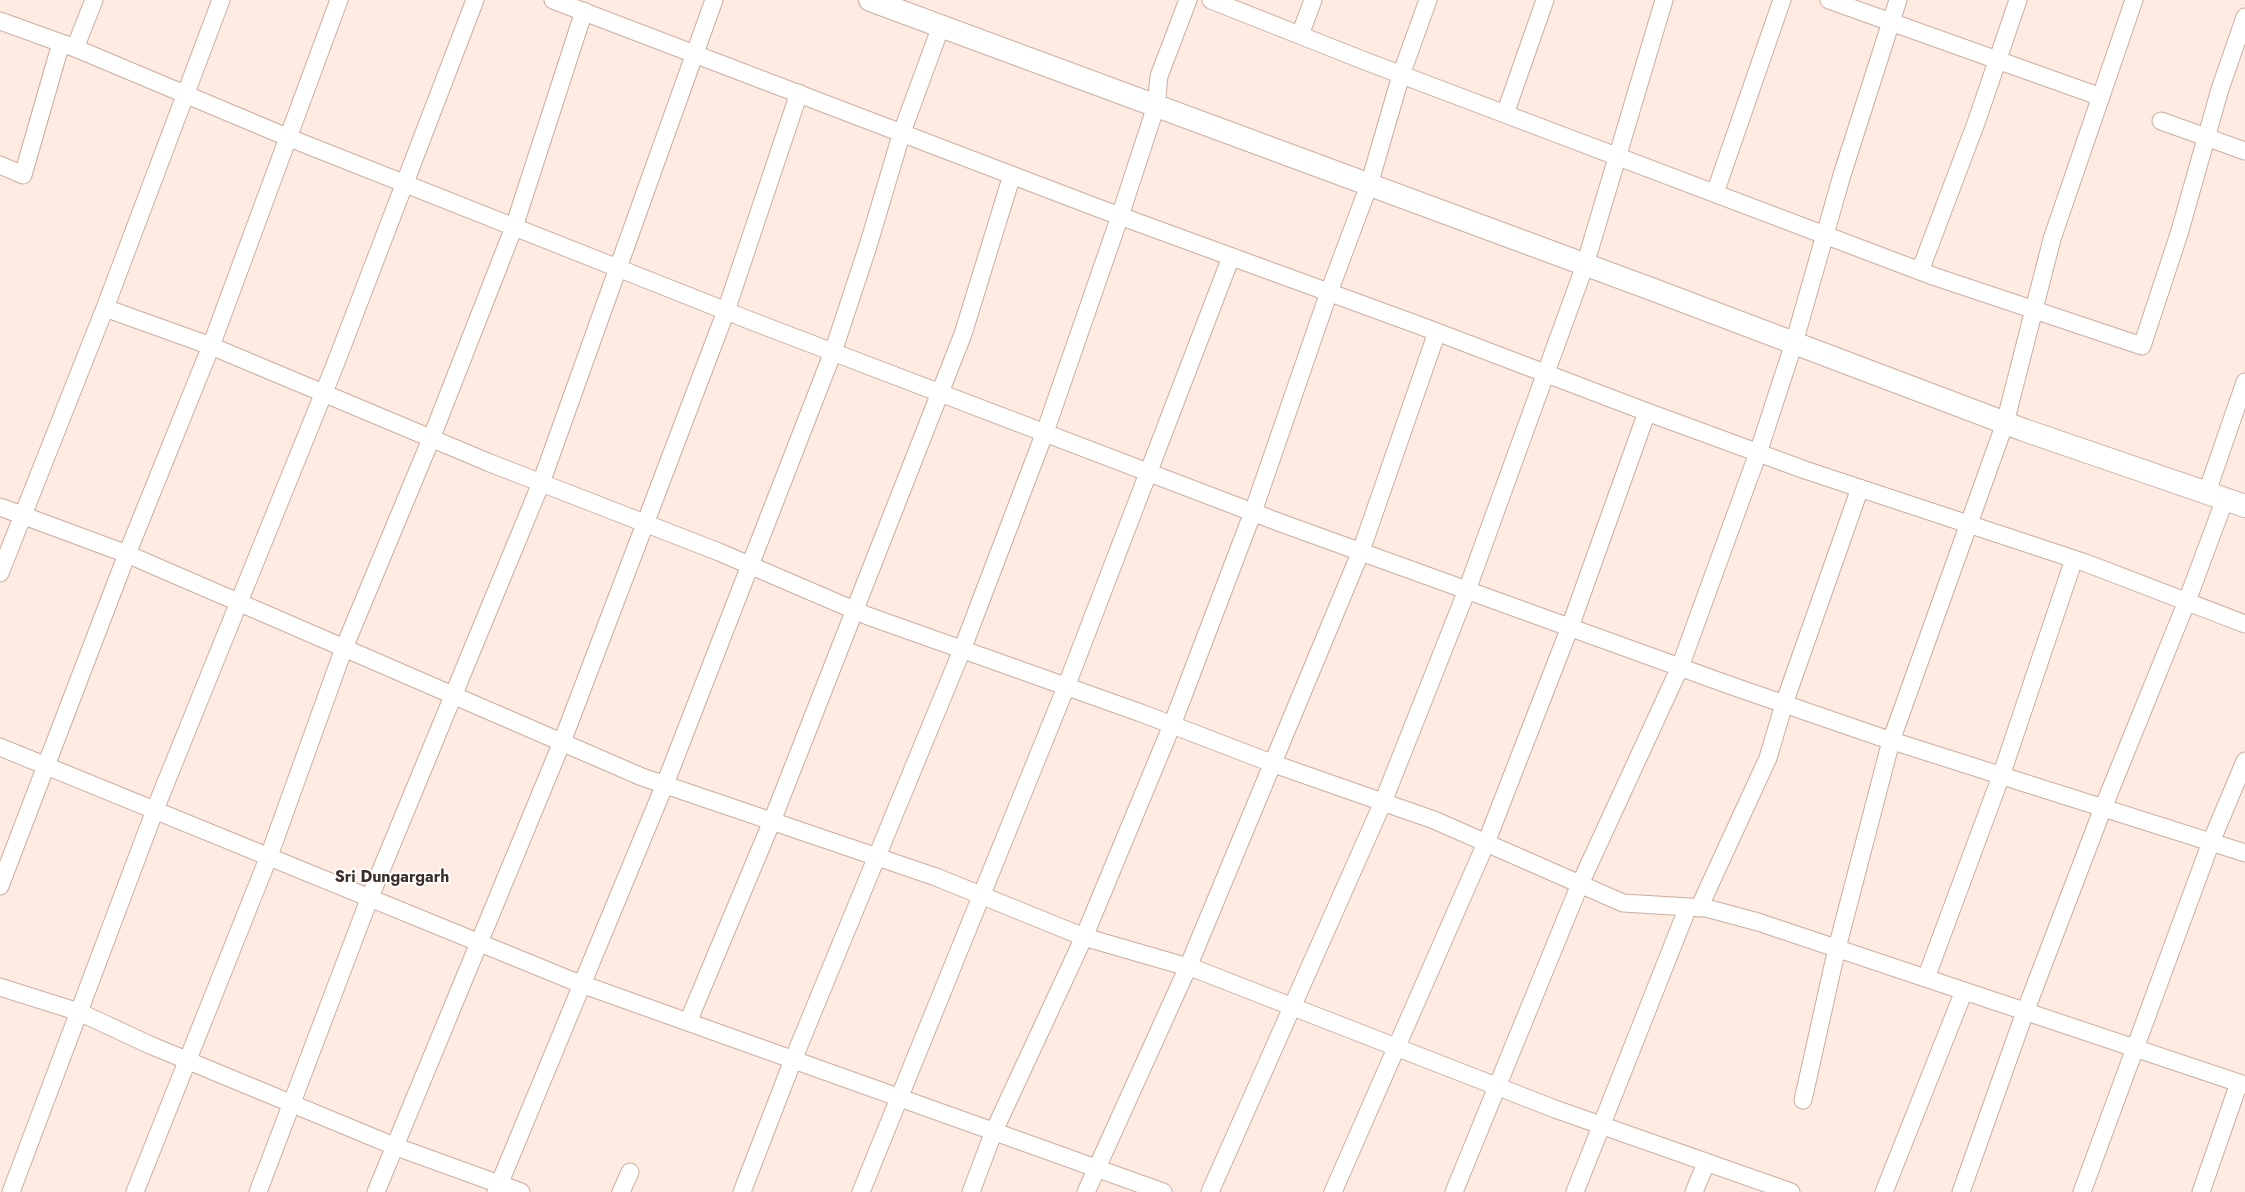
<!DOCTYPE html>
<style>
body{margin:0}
canvas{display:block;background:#ffebe2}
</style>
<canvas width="2245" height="1192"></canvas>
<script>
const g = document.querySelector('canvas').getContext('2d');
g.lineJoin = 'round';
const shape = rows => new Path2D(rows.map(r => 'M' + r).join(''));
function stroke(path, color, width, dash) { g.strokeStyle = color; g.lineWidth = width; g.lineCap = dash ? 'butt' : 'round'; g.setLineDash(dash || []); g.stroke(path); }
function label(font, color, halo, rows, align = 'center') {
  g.font = font + ' Jost,sans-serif'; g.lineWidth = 4; g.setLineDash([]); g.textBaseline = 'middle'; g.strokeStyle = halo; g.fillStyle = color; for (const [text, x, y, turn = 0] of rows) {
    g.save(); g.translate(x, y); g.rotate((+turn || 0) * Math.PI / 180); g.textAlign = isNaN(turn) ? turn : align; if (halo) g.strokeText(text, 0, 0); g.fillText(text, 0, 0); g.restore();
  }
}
const minor = shape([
 [553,0,1098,208,1421,326,1647,412,1805,470,2086,563,2245,624],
 [1211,0,1365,61,1933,276,2142,346,2179,234,2220,89,2245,17],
 [1829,0,2101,97],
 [0,21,75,48,287,137,754,322,1281,523,1732,686,1883,738,2245,853],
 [1300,35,1313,0],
 [75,48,94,0],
 [1505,114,1545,0],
 [2161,121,2245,151],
 [0,165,23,175,61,43],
 [1715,193,1782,0],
 [1920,271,1976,123,2018,0],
 [105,308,211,346,490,463,719,552,868,616,1141,713,1274,764,1434,820,1623,903,1706,908,1758,922,2245,1085],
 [2207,492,2245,382],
 [0,507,127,554,642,777,936,877,1084,937,1198,970,1555,1109,1791,1192],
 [0,573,105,308,221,0],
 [0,747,573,981,1163,1192],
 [0,886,127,554,211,346,339,0],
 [1699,908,1768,758,1784,704,1860,488],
 [1926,978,2001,776,2074,559],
 [0,987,79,1012,150,1045,394,1146,521,1192],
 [688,1022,772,821,963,334,1012,175],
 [1803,1100,1837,948,1891,741,2005,423,2052,239,2134,0],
 [11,1192,158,802,335,365,475,0],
 [135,1192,269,856,344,648,431,439,514,227,584,11],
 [258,1192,370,897,541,483,714,0],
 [376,1192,562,742,726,311,799,93],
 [496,1192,665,784,833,352,868,246,902,132,941,26],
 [621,1192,630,1172],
 [742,1192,793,1060,962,650,1045,432,1120,216,1156,106,1159,76,1188,0],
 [861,1192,1066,687,1231,257],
 [971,1192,994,1131,1084,937,1172,725,1253,512,1329,292,1369,185,1401,75,1428,0],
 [1086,1192,1188,967,1361,551,1437,332],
 [1210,1192,1383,802,1467,590,1585,265,1664,0],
 [1333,1192,1486,843,1570,627,1647,412],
 [1454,1192,1580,884,1680,667,1758,453,1794,343,1842,175,1898,0],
 [1575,1192,1688,907],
 [1694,1192,1706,1163],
 [1884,1192,1964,991],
 [1961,1192,2025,1012,2103,808,2187,601,2225,499],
 [2082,1192,2211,842,2245,761],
 [2201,1192,2239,1083]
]);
const tertiary = shape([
 [870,0,1654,290,2024,430,2245,506]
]);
const districtNames = [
 ["Sri Dungargarh",392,878]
];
stroke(minor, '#ccad9e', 19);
stroke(tertiary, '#ccad9e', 24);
stroke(minor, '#fff', 17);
stroke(tertiary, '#fff', 22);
label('bold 16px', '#3c2f29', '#fdfdfd', districtNames);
</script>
